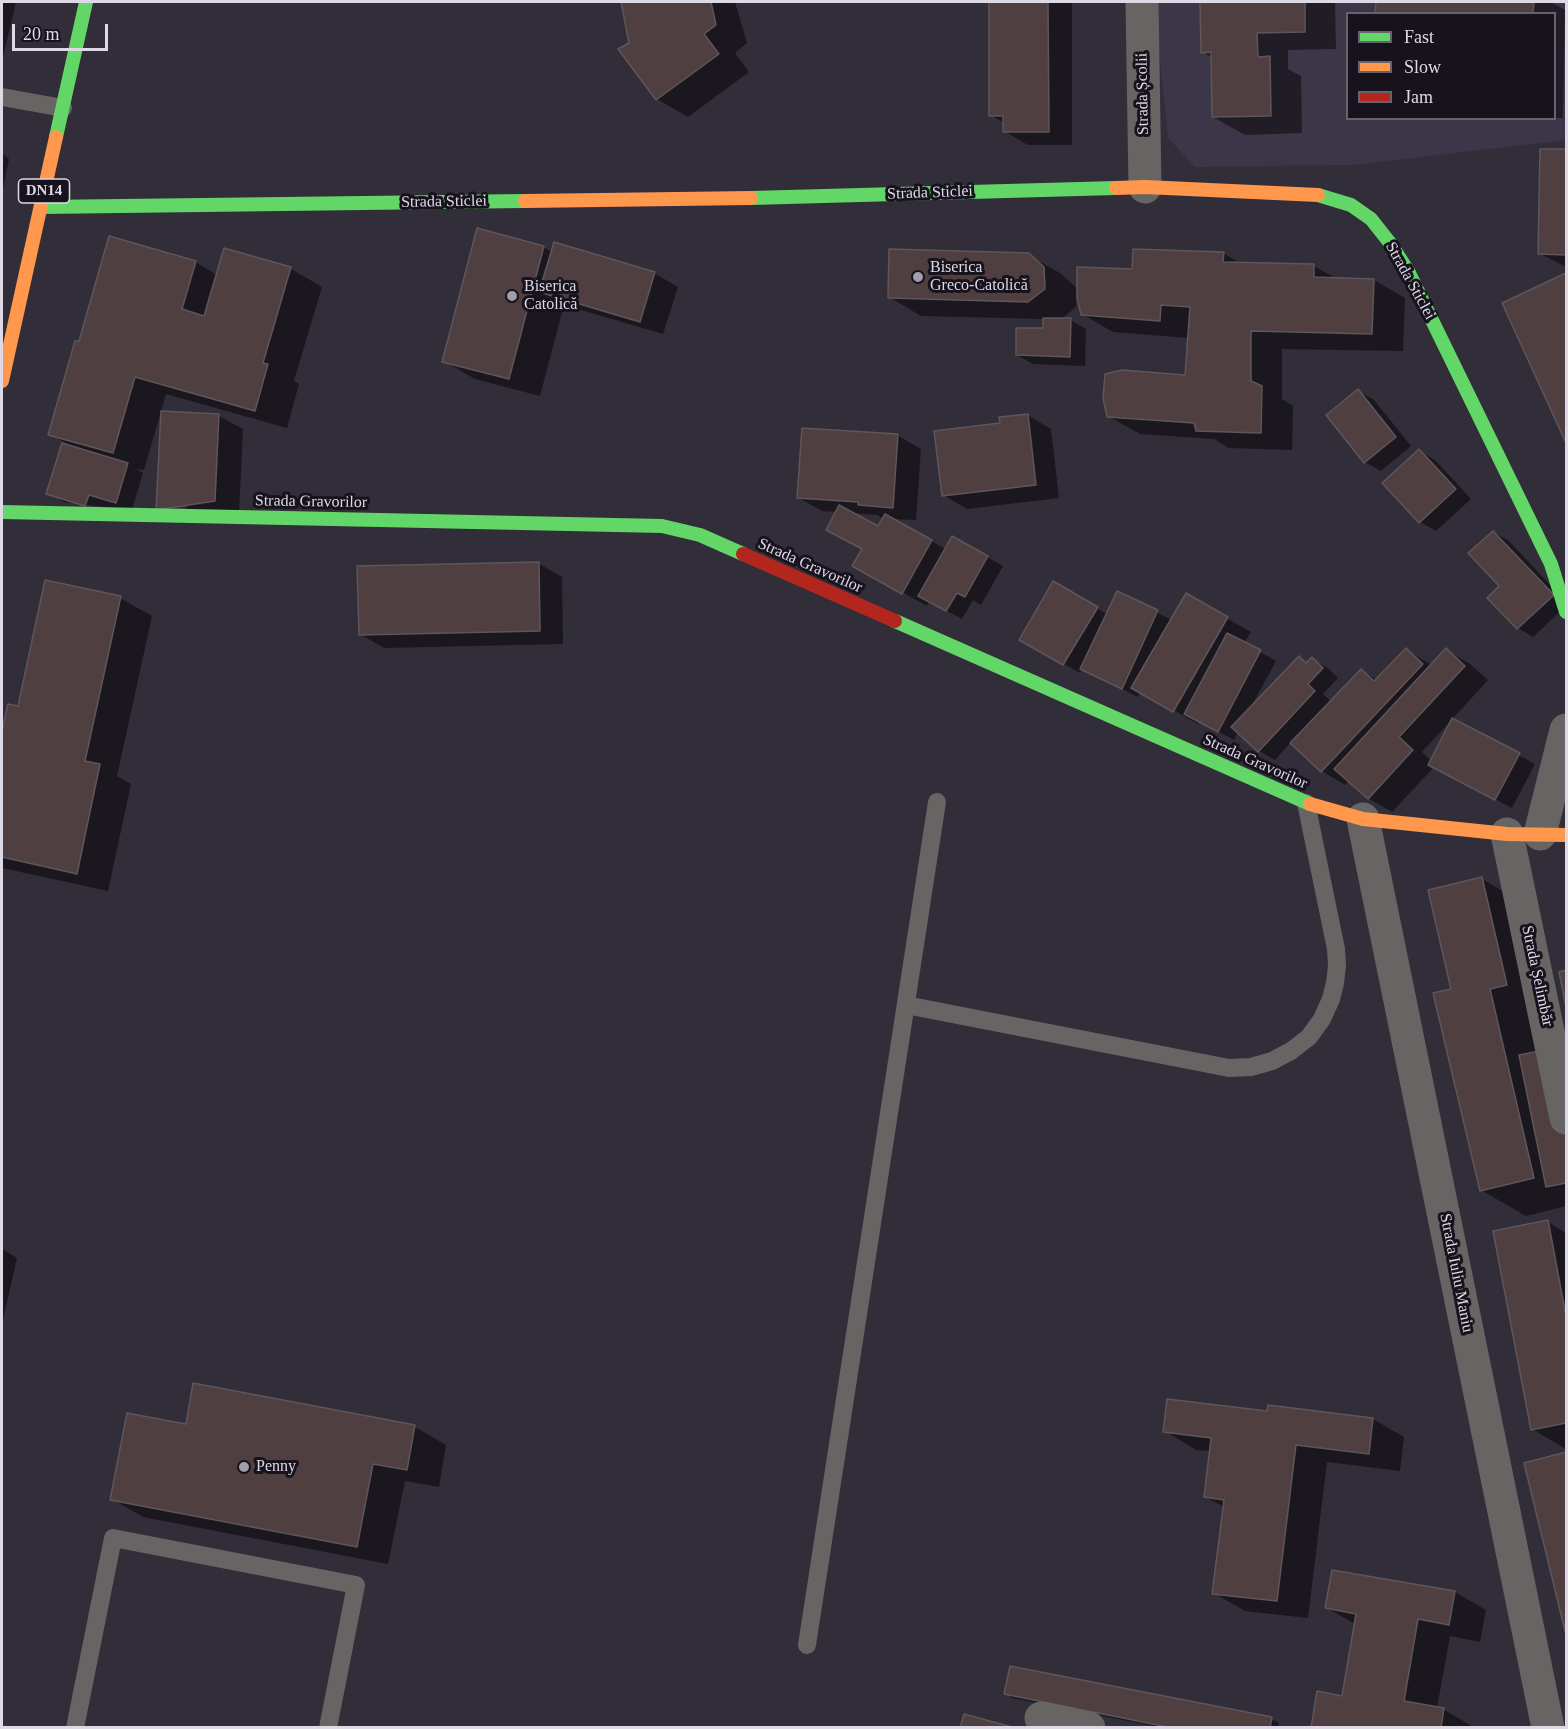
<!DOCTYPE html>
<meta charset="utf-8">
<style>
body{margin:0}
#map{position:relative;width:1568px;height:1729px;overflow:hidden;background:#312d39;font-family:"Times New Roman",serif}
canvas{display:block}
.frame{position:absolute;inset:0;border:3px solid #ded9e7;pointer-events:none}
.legend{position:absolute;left:1346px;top:12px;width:210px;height:108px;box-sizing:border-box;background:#17131d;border:2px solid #67626e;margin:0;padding:8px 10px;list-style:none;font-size:18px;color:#ded9e7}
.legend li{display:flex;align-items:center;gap:12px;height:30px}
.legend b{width:30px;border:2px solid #67626e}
.scale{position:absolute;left:12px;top:24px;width:96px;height:27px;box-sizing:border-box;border:3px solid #ded9e7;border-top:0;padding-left:8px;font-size:18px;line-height:21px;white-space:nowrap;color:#ded9e7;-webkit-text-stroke:4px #17131d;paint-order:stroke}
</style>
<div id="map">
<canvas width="1568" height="1729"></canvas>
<div class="frame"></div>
<ul class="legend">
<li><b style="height:8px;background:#63d668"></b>Fast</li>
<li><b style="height:8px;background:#ff974d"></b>Slow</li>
<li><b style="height:8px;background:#b3261e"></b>Jam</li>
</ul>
<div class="scale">20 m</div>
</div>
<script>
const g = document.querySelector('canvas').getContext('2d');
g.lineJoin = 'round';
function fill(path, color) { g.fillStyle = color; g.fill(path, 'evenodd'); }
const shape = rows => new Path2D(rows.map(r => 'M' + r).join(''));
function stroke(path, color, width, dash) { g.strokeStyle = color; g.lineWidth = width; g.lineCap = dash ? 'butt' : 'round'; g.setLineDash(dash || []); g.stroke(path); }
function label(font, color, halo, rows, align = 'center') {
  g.font = font + ' "Times New Roman",serif'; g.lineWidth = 6; g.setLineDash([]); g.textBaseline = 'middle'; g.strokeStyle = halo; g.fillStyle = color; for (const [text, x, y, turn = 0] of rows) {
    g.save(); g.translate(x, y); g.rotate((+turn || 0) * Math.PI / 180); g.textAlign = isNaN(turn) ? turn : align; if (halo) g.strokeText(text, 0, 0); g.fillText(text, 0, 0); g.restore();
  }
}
const education = shape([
 [1154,2,1566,2,1566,140,1353,165,1195,167,1168,138],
 [1348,14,1554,14,1554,118,1348,118]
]);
const shadow = shape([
 [2,2,16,2,2,61],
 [622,2,735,2,747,43,735,53,749,72,688,117,657,99,631,44],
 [990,2,1072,2,1072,145,1028,145,1004,131,1004,123,991,115],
 [1202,2,1335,2,1336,49,1288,50,1288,69,1301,76,1302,133,1245,135,1213,117,1212,57,1202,52],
 [1377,2,1551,2,1565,10,1563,118,1554,118,1554,14,1377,14],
 [1541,150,1566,151,1566,267,1539,253],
 [2,154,9,159,2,193],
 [543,247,552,252,654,273,678,287,663,334,564,305,540,396,475,379,444,361],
 [225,250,291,269,322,287,294,381,299,384,287,428,166,394,144,470,136,469,143,473,132,510,64,502,48,493,69,445,50,434,80,343,195,262,217,275],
 [1223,253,1242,264,1314,266,1337,279,1374,280,1405,298,1403,351,1282,349,1282,399,1293,406,1292,450,1229,448,1214,439,1140,434,1108,416,1187,376,1189,338,1113,332,1082,314,1077,292,1076,292,1076,307,1060,320,1070,320,1086,329,1085,366,1033,364,1017,355,1044,330,1044,319,921,316,889,297,1028,255,1060,273,1078,289,1134,270],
 [1566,275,1566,439,1504,304],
 [1358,391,1374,400,1411,446,1381,471,1365,462],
 [1027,415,1051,429,1059,498,967,509,943,495,1002,425],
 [219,416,243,429,239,514,181,523],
 [897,435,921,449,916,520,890,519,946,549,953,538,1003,566,981,605,973,600,962,619,929,601,927,606,878,579,864,549,837,512,822,511,799,498],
 [850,513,877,515,884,519,878,528],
 [1420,451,1435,460,1471,499,1436,531,1420,522],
 [1493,532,1509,541,1566,602,1566,606,1533,637,1518,628,1501,586],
 [538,563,562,577,563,644,384,648,360,634],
 [1053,583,1107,614,1117,593,1172,620,1186,595,1251,632,1244,643,1276,661,1252,705,1299,658,1308,663,1312,659,1328,668,1338,678,1323,694,1332,702,1361,671,1377,680,1406,650,1432,665,1446,650,1470,664,1488,680,1422,752,1431,761,1453,720,1535,764,1512,808,1434,767,1392,812,1368,798,1349,780,1345,785,1322,771,1291,742,1275,760,1259,751,1238,731,1234,740,1199,721,1198,724,1140,691,1138,697,1082,669,1080,673,1021,640],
 [120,598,152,616,117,776,131,784,108,891,2,868,2,737,9,705,19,708],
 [1482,879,1527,905,1566,1102,1566,1206,1526,1216,1481,1190,1453,990],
 [1548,1222,1566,1233,1566,1449,1532,1429],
 [2,1249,17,1258,2,1324],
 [194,1385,415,1427,446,1445,439,1487,405,1481,388,1564,143,1517,112,1499,187,1426],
 [1269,1413,1373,1419,1404,1437,1400,1471,1327,1462,1308,1618,1245,1611,1214,1593,1224,1507,1206,1497,1211,1451,1196,1450,1165,1431],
 [1566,1454,1566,1629,1526,1464],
 [1333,1571,1455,1592,1486,1610,1480,1642,1450,1636,1437,1708,1443,1709,1475,1728,1314,1728,1343,1697,1355,1624,1327,1608],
 [1006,1694,1271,1719,1279,1723,1278,1728,1163,1728,1013,1698]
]);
const building = shape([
 [621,2,711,2,716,25,704,34,719,54,656,100,618,49,629,43,621,2],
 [989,2,1048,2,1049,132,1003,132,1003,116,989,116,989,2],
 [1200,2,1305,2,1305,32,1257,33,1258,57,1270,56,1271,116,1212,117,1211,52,1201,53,1200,2],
 [1376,2,1534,2,1533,14,1375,14,1376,2],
 [1540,149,1566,149,1566,255,1538,254,1540,149],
 [477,228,544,246,509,379,442,362,477,228],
 [109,236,196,261,182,309,204,316,224,248,291,267,263,363,268,364,255,411,135,377,113,453,48,435,75,341,79,341,109,236],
 [554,242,655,272,640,322,539,292,554,242],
 [889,249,1029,253,1044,267,1045,289,1028,302,888,298,889,249],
 [1133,249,1224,252,1223,262,1314,264,1314,277,1374,279,1372,334,1251,331,1251,381,1262,386,1261,433,1196,431,1194,423,1107,417,1103,398,1105,374,1122,370,1185,375,1190,307,1161,305,1160,321,1081,315,1077,297,1077,267,1132,269,1133,249],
 [1566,273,1566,443,1502,303,1566,273],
 [1043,318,1071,318,1070,357,1016,355,1016,328,1043,328,1043,318],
 [1358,389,1396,437,1364,463,1326,415,1358,389],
 [161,411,219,414,215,501,156,510,161,411],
 [1028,414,1036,485,942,496,934,431,1000,423,999,417,1028,414],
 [802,428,898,434,893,508,858,505,858,502,797,498,802,428],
 [62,443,128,463,116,503,89,495,85,506,46,494,62,443],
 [1419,449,1456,489,1419,523,1382,483,1419,449],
 [839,505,878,526,885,514,932,540,902,594,852,566,862,549,826,530,839,505],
 [1493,531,1554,595,1517,629,1487,598,1499,586,1468,553,1493,531],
 [952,536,988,556,965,597,957,593,946,611,918,596,952,536],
 [539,562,540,631,359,635,357,566,539,562],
 [45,580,121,596,85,761,100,764,77,874,2,857,2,731,8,704,18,706,45,580],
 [1053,581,1098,607,1063,665,1019,640,1053,581],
 [1117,591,1158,610,1122,689,1080,669,1117,591],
 [1186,593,1228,617,1173,712,1131,688,1186,593],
 [1227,633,1261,650,1218,732,1184,714,1227,633],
 [1406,648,1423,664,1321,772,1290,743,1361,669,1374,681,1406,648],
 [1446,648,1465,666,1399,737,1413,750,1368,799,1334,769,1446,648],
 [1299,656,1306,663,1312,657,1323,668,1308,684,1315,691,1258,752,1231,727,1299,656],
 [1452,718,1520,753,1495,800,1428,765,1452,718],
 [1482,877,1507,985,1490,989,1534,1178,1480,1191,1433,993,1451,989,1428,890,1482,877],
 [1566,970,1566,1007,1559,972,1566,970],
 [1550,1049,1566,1132,1566,1183,1546,1187,1519,1055,1550,1049],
 [1548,1220,1566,1316,1566,1423,1531,1430,1493,1231,1548,1220],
 [193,1383,415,1425,407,1470,373,1464,357,1547,110,1500,127,1413,186,1424,193,1383],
 [1167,1399,1267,1411,1268,1405,1373,1418,1369,1454,1296,1445,1277,1601,1212,1594,1224,1500,1204,1497,1211,1438,1163,1432,1167,1399],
 [1566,1452,1566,1635,1524,1463,1566,1452],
 [1332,1570,1455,1591,1449,1625,1418,1619,1404,1701,1444,1708,1441,1728,1311,1728,1317,1691,1342,1696,1356,1614,1325,1608,1332,1570],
 [1010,1666,1272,1717,1270,1728,1172,1728,1004,1694,1010,1666],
 [964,1714,1012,1727,1012,1728,960,1728,964,1714]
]);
const lane = shape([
 [2,97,63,108],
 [906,1005,1229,1068,1251,1067,1272,1061,1291,1051,1309,1037,1322,1019,1331,999,1335,983,1337,966,1336,949,1306,803],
 [807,1645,937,802],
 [75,1728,113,1538,356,1585,328,1728]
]);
const street = shape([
 [1142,2,1145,187],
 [1363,819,1548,1728],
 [1507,834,1566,1118],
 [1540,834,1566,730],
 [1041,1718,1089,1728]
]);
const fast = shape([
 [56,137,86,2],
 [1318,195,1351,205,1371,219,1390,243,1408,271,1551,564,1566,612],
 [751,198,1116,188],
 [41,207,525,201],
 [2,512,662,526,700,535,743,554],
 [895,621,1310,804]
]);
const slow = shape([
 [1116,188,1145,187,1318,195],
 [525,201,751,198],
 [2,381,56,137],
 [1310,804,1363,819,1507,834,1566,835]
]);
const jam = shape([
 [743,554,895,621]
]);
const markers = [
 [918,277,6,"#a19daa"],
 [512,296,6,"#a19daa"],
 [244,1467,6,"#a19daa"]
];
const shields = [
 [44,191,51]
];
const shieldNames = [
 ["DN14",44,191]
];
const streetNames = [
 ["Strada Școlii",1143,94,-91],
 ["Strada Sticlei",930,193,-2],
 ["Strada Sticlei",444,202,-1],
 ["Strada Sticlei",1410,281,61],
 ["Strada Gravorilor",311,502,1],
 ["Strada Gravorilor",810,566,24],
 ["Strada Gravorilor",1255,762,24],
 ["Strada Șelimbăr",1537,976,78],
 ["Strada Iuliu Maniu",1456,1273,79]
];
const poiNames = [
 ["Biserica",930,268],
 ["Greco-Catolică",930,286],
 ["Biserica",524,287],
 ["Catolică",524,305],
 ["Penny",256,1467]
];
fill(education, '#3c3748');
fill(shadow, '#0007');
fill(building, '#503f41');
stroke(building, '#5e565a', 1.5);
stroke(lane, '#676464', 18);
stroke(street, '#676464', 33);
stroke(fast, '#63d668', 14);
stroke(slow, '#ff974d', 14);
stroke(jam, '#b3261e', 14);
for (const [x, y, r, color] of markers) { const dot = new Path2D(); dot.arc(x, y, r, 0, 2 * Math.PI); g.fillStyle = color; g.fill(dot); stroke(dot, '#17131d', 2); }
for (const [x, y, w] of shields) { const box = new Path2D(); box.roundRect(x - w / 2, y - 12, w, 24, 4.5); g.fillStyle = '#17131d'; g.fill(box); stroke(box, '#ded9e7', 1.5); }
label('bold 15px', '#ded9e7', null, shieldNames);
label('16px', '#ded9e7', '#17131d', streetNames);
label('16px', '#ded9e7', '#17131d', poiNames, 'left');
</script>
